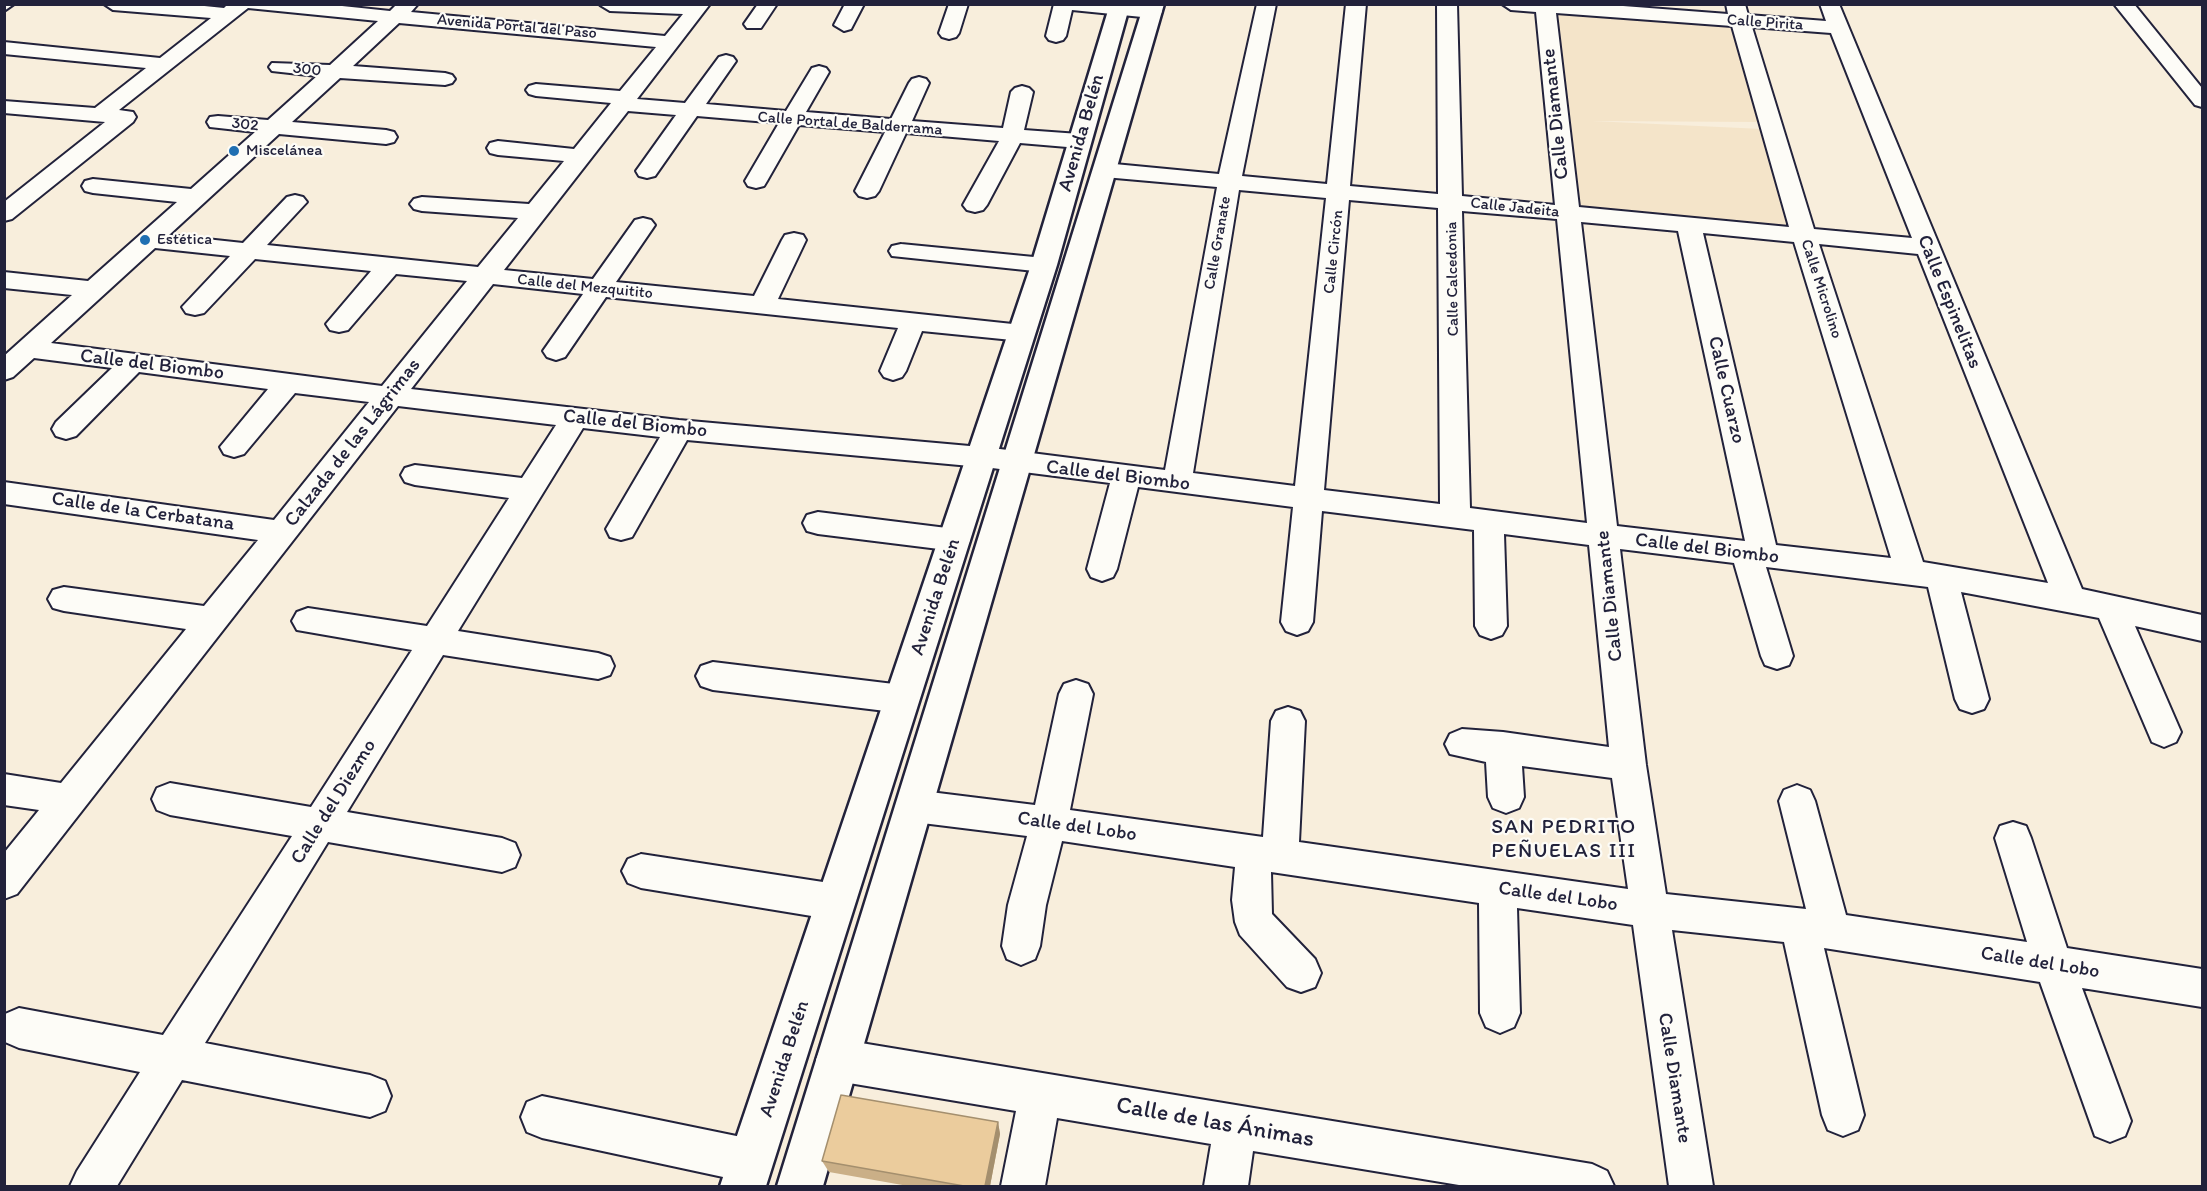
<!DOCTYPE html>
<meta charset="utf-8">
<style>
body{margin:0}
#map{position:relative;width:2207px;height:1191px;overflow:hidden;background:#f8eedc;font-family:Itim,sans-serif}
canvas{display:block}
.frame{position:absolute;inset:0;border:6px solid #22223b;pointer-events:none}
</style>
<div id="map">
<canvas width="2207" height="1191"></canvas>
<div class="frame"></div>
</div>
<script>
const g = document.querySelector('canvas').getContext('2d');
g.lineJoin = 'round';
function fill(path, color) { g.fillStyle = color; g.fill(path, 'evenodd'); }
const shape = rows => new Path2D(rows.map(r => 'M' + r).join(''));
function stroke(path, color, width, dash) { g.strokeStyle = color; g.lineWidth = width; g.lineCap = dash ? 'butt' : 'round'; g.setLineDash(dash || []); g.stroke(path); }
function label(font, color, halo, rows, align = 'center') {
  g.font = font + ' Itim,sans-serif'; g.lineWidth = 4.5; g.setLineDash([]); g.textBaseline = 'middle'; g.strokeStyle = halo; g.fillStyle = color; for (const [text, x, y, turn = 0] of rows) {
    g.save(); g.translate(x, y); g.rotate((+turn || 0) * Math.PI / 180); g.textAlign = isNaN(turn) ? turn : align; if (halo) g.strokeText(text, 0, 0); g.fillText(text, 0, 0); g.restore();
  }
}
const built = shape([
 [1557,12,1735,26,1759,122,1592,121,1762,129,1797,232,1580,208]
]);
const minor = shape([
 [4,4,14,4,4,11,4,4],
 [104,4,185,4,224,8,228,4,323,4,390,11,397,4,418,4,411,12,665,36,683,14,610,11,600,5,710,4,637,99,685,103,719,57,726,55,733,57,736,61,706,104,786,111,812,68,819,66,826,68,829,72,806,112,891,119,909,83,912,79,919,77,926,79,929,83,912,121,1003,128,1011,92,1015,88,1022,86,1029,88,1033,92,1024,130,1079,134,1087,136,1090,141,1087,146,1079,148,1020,143,987,205,983,210,975,212,967,210,963,205,999,141,906,133,879,191,875,196,867,198,859,196,855,191,885,132,799,125,767,181,764,186,756,188,748,186,745,181,779,123,697,116,655,176,647,178,639,176,636,171,676,115,628,111,504,270,593,279,635,220,643,218,651,220,655,225,616,282,754,296,782,240,785,235,794,233,803,235,806,240,778,299,1022,325,1031,327,1035,333,1031,339,1022,341,922,331,906,371,902,377,893,380,884,377,880,371,898,328,606,297,565,357,556,360,547,357,543,351,583,294,493,284,411,389,679,420,992,448,1165,470,1217,187,1104,177,1096,175,1093,170,1096,165,1104,163,1219,174,1257,4,1276,4,1242,176,1327,184,1346,4,1366,4,1350,186,1438,194,1437,4,1457,4,1462,196,1555,205,1536,12,1511,10,1502,4,1597,4,1728,14,1726,4,1745,4,1748,15,1826,21,1820,4,1839,4,2082,589,2202,615,2202,641,2135,626,2181,732,2176,742,2164,747,2152,742,2099,618,1961,592,1989,699,1984,709,1972,713,1960,709,1955,699,1928,587,1766,567,1793,656,1789,665,1777,669,1765,665,1761,656,1734,563,1620,549,1646,765,1666,894,1806,909,1779,801,1784,790,1797,785,1810,790,1815,801,1846,915,2027,942,1995,838,2000,826,2013,822,2026,826,2031,838,2067,948,2202,969,2202,1007,2082,988,2131,1121,2125,1136,2110,1142,2095,1136,2040,982,1824,948,1864,1115,1858,1130,1843,1136,1828,1130,1822,1115,1784,942,1672,930,1713,1186,1669,1186,1633,925,1517,908,1520,1013,1514,1027,1500,1033,1486,1027,1480,1013,1479,903,1271,872,1272,914,1315,959,1321,973,1315,987,1301,992,1287,987,1240,935,1235,922,1232,900,1235,867,1062,841,1046,905,1040,946,1035,959,1021,965,1007,959,1002,946,1008,905,1027,836,914,822,901,817,896,806,901,795,914,790,1035,805,1059,694,1064,684,1076,680,1088,684,1093,694,1070,810,1263,837,1271,721,1276,711,1288,707,1300,711,1305,721,1299,842,1628,889,1612,778,1522,766,1524,797,1519,808,1506,813,1493,808,1488,797,1486,762,1450,754,1445,744,1450,734,1462,729,1503,732,1609,747,1589,545,1504,534,1507,626,1502,635,1491,639,1480,635,1475,626,1474,530,1322,511,1313,622,1308,631,1297,635,1286,631,1281,622,1293,507,1138,487,1117,569,1113,577,1102,581,1091,577,1087,569,1110,483,992,468,687,440,632,537,621,540,610,537,606,529,660,437,583,428,458,631,598,653,610,657,614,666,610,675,598,679,443,655,347,812,502,838,515,843,520,855,515,867,502,872,328,842,205,1043,370,1075,385,1081,391,1096,385,1111,370,1117,182,1080,117,1186,70,1186,77,1171,140,1072,19,1048,5,1042,5,1014,19,1008,163,1035,292,836,170,815,157,810,152,799,157,788,170,783,311,807,412,650,297,630,292,621,297,612,308,608,427,626,509,498,415,485,405,482,401,475,405,468,415,465,522,478,556,425,398,406,17,894,4,899,4,853,39,810,4,805,4,774,61,783,186,629,64,611,53,608,48,599,53,590,64,587,204,606,258,540,4,504,4,482,274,520,369,402,295,393,244,454,234,457,224,454,220,447,268,389,139,372,76,436,66,439,56,436,52,429,56,422,112,368,34,358,13,377,4,380,4,356,72,295,4,288,4,272,88,281,177,202,93,193,85,191,82,186,85,181,93,179,191,189,255,132,210,127,207,122,210,117,218,116,268,120,317,76,272,71,269,67,272,63,330,65,378,21,248,8,119,110,133,112,136,117,133,122,12,219,4,221,4,202,105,122,4,113,4,101,95,108,146,68,4,54,4,42,160,58,211,18,113,10,104,4],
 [1556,13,1732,26,1789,227,1579,207,1556,13],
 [399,23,656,47,620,91,536,84,529,86,526,90,529,94,536,96,611,103,574,149,498,141,490,143,487,148,490,153,498,155,564,161,529,204,422,197,414,199,410,204,414,209,422,211,518,218,478,267,267,245,307,202,303,197,295,195,287,197,243,243,169,235,279,134,386,144,394,142,397,137,394,132,386,130,292,122,340,78,445,85,452,83,455,79,452,75,445,73,353,66,399,23],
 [1752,27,1831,33,1912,238,1814,229,1752,27],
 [1239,190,1326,198,1295,486,1193,473,1239,190],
 [1349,200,1438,208,1440,504,1324,490,1349,200],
 [1462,211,1557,219,1587,523,1470,508,1462,211],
 [1581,222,1678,231,1745,541,1617,526,1581,222],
 [1703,233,1794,242,1891,558,1776,545,1703,233],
 [1819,244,1918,254,2048,583,1923,562,1819,244],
 [155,248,230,256,182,307,186,313,195,315,204,313,255,259,371,271,326,324,330,330,339,332,348,330,396,274,467,281,382,386,51,343,155,248],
 [758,4,777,4,761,28,747,28,744,24,758,4],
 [845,4,864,4,851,29,844,31,834,25,845,4],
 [949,4,968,4,959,33,956,37,949,39,942,37,939,33,949,4],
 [1054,4,1134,4,1159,8,1162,12,1152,18,1072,10,1066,36,1063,40,1056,42,1049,40,1046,36,1054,4],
 [2114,4,2134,4,2202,88,2202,107,2195,105,2114,4],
 [901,244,1044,258,1053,260,1056,265,1053,270,1044,272,892,256,889,251,892,246,901,244],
 [818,512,955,529,966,532,970,540,966,548,955,551,818,534,807,531,803,523,807,515,818,512],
 [713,662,902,685,914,689,919,699,914,709,902,713,713,690,701,686,696,676,701,666,713,662],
 [641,854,836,884,849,889,855,902,849,915,836,920,641,888,628,883,622,871,628,859,641,854],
 [837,1039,1592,1164,1607,1171,1614,1186,1465,1186,1253,1151,1248,1186,1204,1186,1211,1144,1057,1118,1045,1186,1001,1186,1016,1111,837,1081,822,1075,816,1060,822,1045,837,1039],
 [542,1096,751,1139,766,1146,773,1161,766,1176,751,1183,542,1138,527,1132,521,1117,527,1102,542,1096]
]);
const major = shape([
 [1110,4,1130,4,1057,265,766,1186,720,1186,1031,265,1110,4],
 [1144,4,1164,4,823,1186,777,1186,1144,4]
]);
const wall = shape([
 [998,1122,1000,1134,990,1186,908,1186,829,1172,822,1161]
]);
const shadedWall = shape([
 [998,1122,1000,1134,990,1186,985,1186]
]);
const building = shape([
 [841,1095,998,1122,985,1186,964,1186,822,1161,841,1095]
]);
const markers = [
 [234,151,6,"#1f6fb2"],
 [145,240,6,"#1f6fb2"]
];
const farStreetnames = [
 ["Calle Pirita",1765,23,4],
 ["Avenida Portal del Paso",517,27,5],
 ["300",307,70,6],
 ["Calle Portal de Balderrama",850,124,4],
 ["302",245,125,6],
 ["Calle Jadeita",1515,208,6],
 ["Calle Granate",1218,243,-80],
 ["Calle Circón",1334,252,-84],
 ["Calle Calcedonia",1453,279,-91],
 ["Calle del Mezquitito",585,287,6],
 ["Calle Microlino",1821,289,72]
];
const farPoinames = [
 ["Miscelánea",246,151],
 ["Estética",157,240]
];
const streetNames = [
 ["Calle Diamante",1556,114,-96],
 ["Avenida Belén",1082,133,-74],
 ["Calle Espinelitas",1949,302,68],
 ["Calle del Biombo",152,365,7],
 ["Calle Cuarzo",1726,390,77],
 ["Calle del Biombo",635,424,6],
 ["Calzada de las Lágrimas",353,443,-52],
 ["Calle del Biombo",1118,476,7],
 ["Calle de la Cerbatana",143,512,8],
 ["Calle del Biombo",1707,549,7],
 ["Calle Diamante",1610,596,-96],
 ["Avenida Belén",936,597,-72],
 ["Calle del Diezmo",334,802,-58],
 ["Calle del Lobo",1077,827,8],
 ["Calle del Lobo",1558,897,8],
 ["Calle del Lobo",2040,963,9],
 ["Avenida Belén",785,1059,-72],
 ["Calle Diamante",1674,1078,81]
];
const neighbourhoodNames = [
 ["SAN PEDRITO",1564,828],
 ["PEÑUELAS III",1564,852]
];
const nearStreetnames = [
 ["Calle de las Ánimas",1215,1123,10]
];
fill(built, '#f4e4c9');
stroke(minor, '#22223b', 4);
stroke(major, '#22223b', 5);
fill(minor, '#fdfcf7');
fill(major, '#fdfcf7');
fill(wall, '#caaf87');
fill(shadedWall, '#a48f6e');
fill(building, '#ebcc9d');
stroke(building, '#a48f6e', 1.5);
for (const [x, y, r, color] of markers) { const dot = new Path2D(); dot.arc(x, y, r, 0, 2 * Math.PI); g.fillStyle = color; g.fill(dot); stroke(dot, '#fdfcf7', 2); }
label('16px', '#22223b', '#fdfcf7', farStreetnames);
label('16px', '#22223b', '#fdfcf7', farPoinames, 'left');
label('20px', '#22223b', '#fdfcf7', streetNames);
g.letterSpacing = '1.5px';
label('21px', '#22223b', '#fdfcf7', neighbourhoodNames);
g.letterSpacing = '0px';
label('24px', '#22223b', '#fdfcf7', nearStreetnames);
</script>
